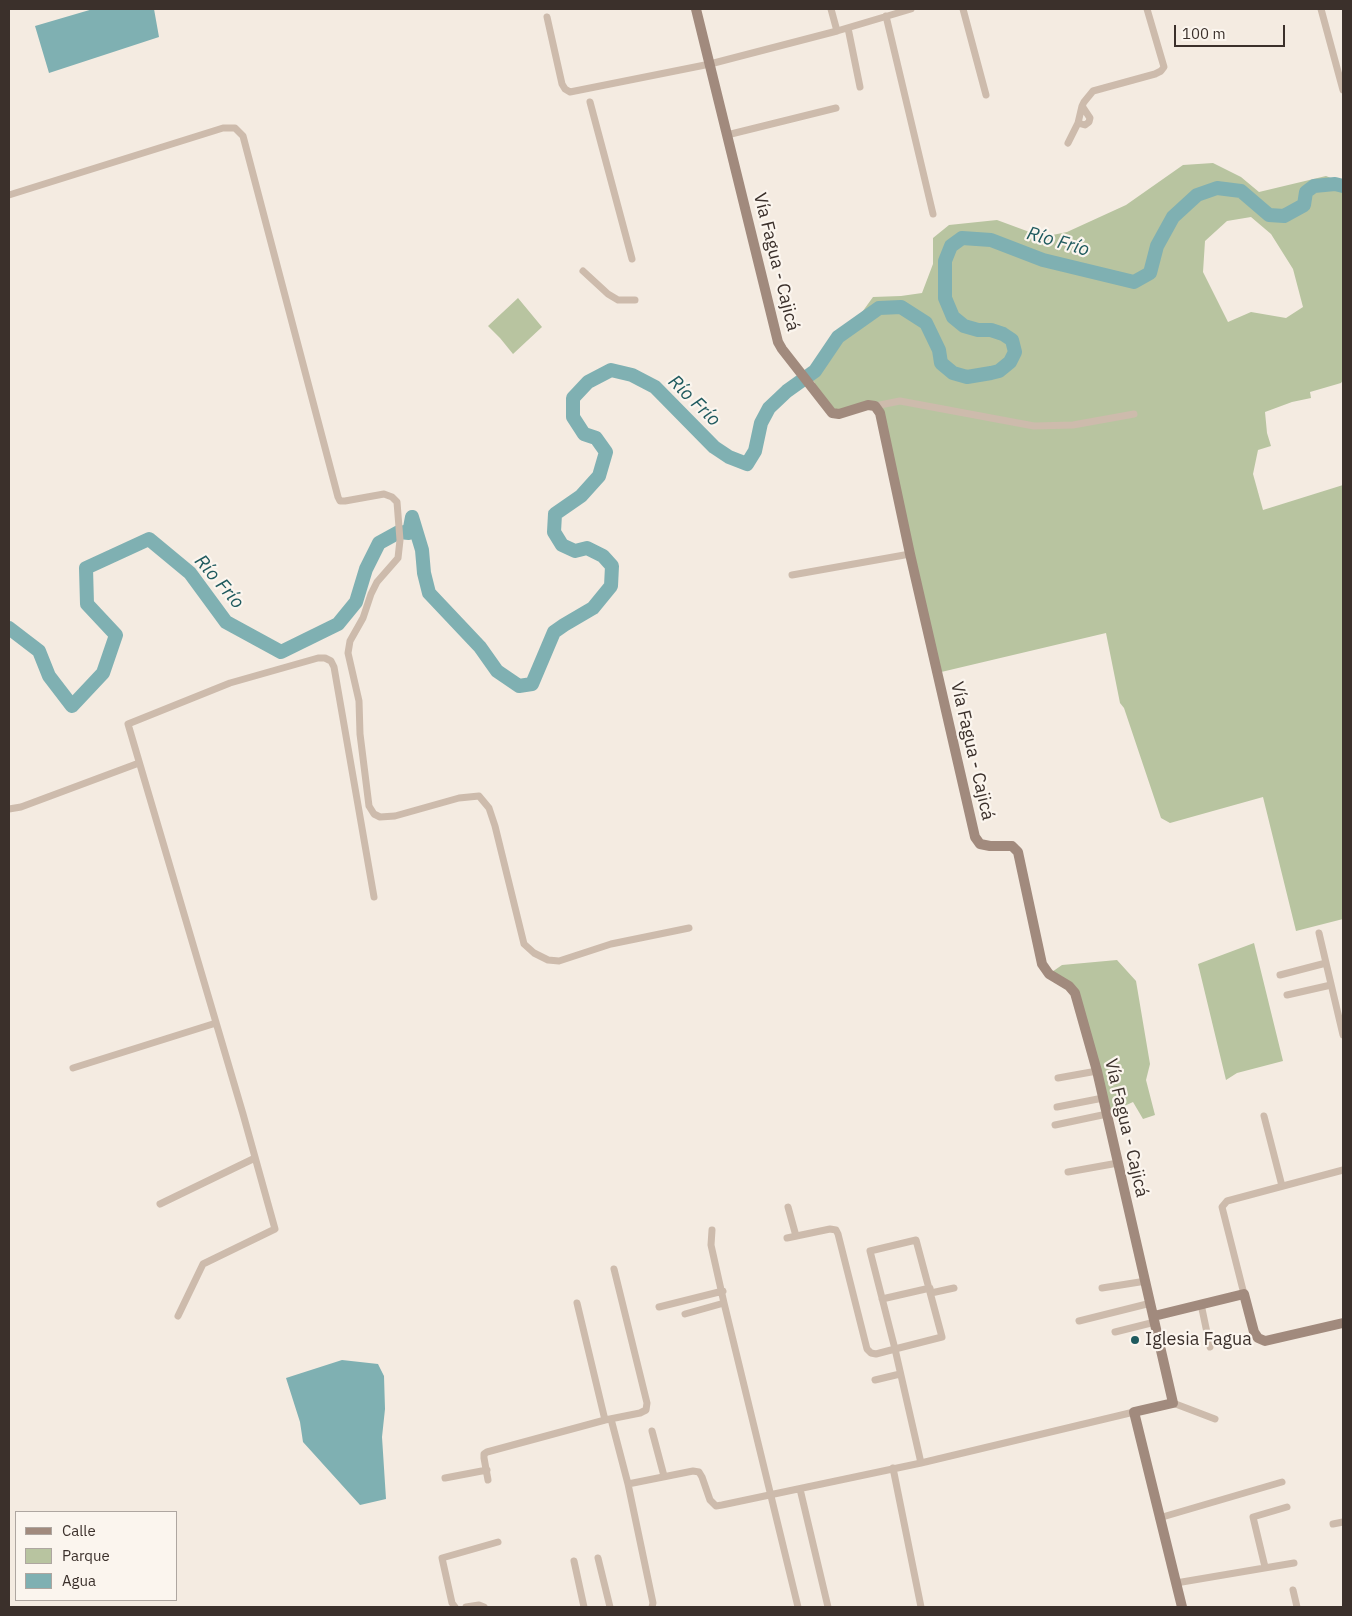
<!DOCTYPE html>
<meta charset="utf-8">
<style>
body{margin:0}
#map{position:relative;width:1352px;height:1616px;overflow:hidden;background:#f4ebe1;font-family:"IBM Plex Sans",sans-serif}
canvas{display:block}
.frame{position:absolute;inset:0;border:10px solid #3b302b;pointer-events:none}
.legend{position:absolute;left:15px;top:1511px;width:162px;height:90px;box-sizing:border-box;background:#fbf5ee;border:1px solid #aea6a0;margin:0;padding:6px 9px;list-style:none;font-size:15px;color:#3b302b}
.legend li{display:flex;align-items:center;gap:10px;height:25px}
.legend b{width:25px;border:1px solid #aea6a0}
.scale{position:absolute;left:1174px;top:25px;width:111px;height:22px;box-sizing:border-box;border:2px solid #3b302b;border-top:0;padding-left:6px;font-size:15px;line-height:18px;white-space:nowrap;color:#3b302b;-webkit-text-stroke:4px #fbf5ee;paint-order:stroke}
</style>
<div id="map">
<canvas width="1352" height="1616"></canvas>
<div class="frame"></div>
<ul class="legend">
<li><b style="height:6px;background:#a18a7d"></b>Calle</li>
<li><b style="height:14px;background:#b8c4a0"></b>Parque</li>
<li><b style="height:14px;background:#7fb0b2"></b>Agua</li>
</ul>
<div class="scale">100 m</div>
</div>
<script>
const g = document.querySelector('canvas').getContext('2d');
g.lineJoin = 'round';
function fill(path, color) { g.fillStyle = color; g.fill(path, 'evenodd'); }
const shape = rows => new Path2D(rows.map(r => 'M' + r).join(''));
function stroke(path, color, width, dash) { g.strokeStyle = color; g.lineWidth = width; g.lineCap = dash ? 'butt' : 'round'; g.setLineDash(dash || []); g.stroke(path); }
function label(font, color, halo, rows, align = 'center') {
  g.font = font + ' "IBM Plex Sans",sans-serif'; g.lineWidth = 4.5; g.setLineDash([]); g.textBaseline = 'middle'; g.strokeStyle = halo; g.fillStyle = color; for (const [text, x, y, turn = 0] of rows) {
    g.save(); g.translate(x, y); g.rotate((+turn || 0) * Math.PI / 180); g.textAlign = isNaN(turn) ? turn : align; if (halo) g.strokeText(text, 0, 0); g.fillText(text, 0, 0); g.restore();
  }
}
const green = shape([
 [1213,163,1241,177,1259,192,1326,176,1343,183,1343,380,1341,383,1310,392,1311,398,1292,402,1265,412,1267,433,1271,446,1258,450,1253,474,1263,510,1343,485,1343,919,1296,931,1263,797,1170,823,1161,818,1124,708,1120,703,1106,633,937,673,875,406,839,414,812,386,815,383,809,375,815,371,822,363,838,337,858,323,860,315,873,297,901,296,922,293,933,264,933,238,949,225,997,220,1043,237,1067,232,1126,205,1183,165],
 [1251,217,1271,234,1293,269,1303,307,1286,318,1251,312,1228,322,1203,272,1205,241,1227,221],
 [518,298,542,327,513,354,500,338,488,326],
 [1254,943,1283,1061,1237,1073,1226,1080,1198,964],
 [1117,960,1136,981,1150,1064,1146,1080,1155,1115,1143,1119,1133,1102,1107,1114,1075,994,1049,974,1062,965]
]);
const water = shape([
 [93,9,154,9,159,37,49,73,35,26],
 [342,1360,378,1364,384,1376,385,1409,382,1437,386,1499,360,1505,303,1442,300,1422,286,1378]
]);
const river = shape([
 [9,628,39,651,49,676,72,706,103,673,116,635,87,604,86,568,149,539,190,573,226,622,281,652,338,624,356,602,366,569,379,543,399,532,409,533,412,517,422,550,424,573,429,593,480,647,497,671,519,686,532,684,554,632,564,625,593,608,611,586,612,566,603,556,587,548,575,551,562,545,554,532,555,514,581,496,599,476,606,452,596,438,584,434,573,417,573,398,588,382,611,370,632,375,655,387,714,447,729,457,747,464,755,451,761,423,769,408,787,391,815,371,838,337,879,308,901,307,926,323,939,350,941,363,953,373,967,377,991,373,999,371,1010,362,1015,352,1012,340,1003,334,991,330,978,330,964,326,953,317,945,298,945,261,951,246,962,238,991,240,1043,260,1134,282,1150,273,1157,246,1173,217,1197,195,1217,188,1241,191,1269,215,1284,216,1304,205,1306,192,1314,186,1335,184,1343,186]
]);
const street = shape([
 [831,9,837,31],
 [963,9,986,95],
 [1321,9,1343,90],
 [886,16,933,214],
 [547,17,562,84,565,89,570,92,710,64,837,31,911,9],
 [848,28,860,87],
 [590,102,632,259],
 [1078,123,1082,106],
 [727,135,836,108],
 [1068,143,1078,123,1085,125,1089,122,1090,118,1082,106,1084,102,1093,91,1155,74,1161,71,1164,67,1147,9],
 [9,195,223,128,235,128,243,136,338,497,340,501,345,501,384,494,392,497,397,502,400,540,398,558,377,582,371,594,363,618,350,641,348,653,359,701,360,734,369,806,374,814,380,817,395,816,459,798,479,796,489,808,495,826,524,944,534,953,548,960,559,961,611,944,689,928],
 [583,271,608,294,618,300,635,300],
 [875,406,900,401,1034,426,1073,425,1134,414],
 [792,575,910,554],
 [9,809,21,807,139,763],
 [1319,933,1343,1035],
 [1280,975,1326,963],
 [1287,995,1331,985],
 [73,1068,216,1023],
 [1058,1078,1097,1071],
 [1057,1107,1103,1098],
 [1264,1116,1282,1186],
 [1055,1125,1107,1114],
 [1068,1172,1118,1163],
 [160,1204,255,1158],
 [788,1207,796,1236],
 [712,1230,711,1245,724,1303,798,1607],
 [787,1238,830,1229,836,1230,838,1234,867,1349,871,1353,876,1354,895,1349,942,1337,916,1240,870,1251,895,1349,921,1463],
 [1102,1288,1146,1281],
 [931,1293,954,1288],
 [1244,1294,1222,1207,1227,1201,1343,1170],
 [882,1299,930,1288],
 [577,1303,605,1420],
 [1201,1304,1210,1347],
 [659,1307,723,1291],
 [685,1314,724,1303],
 [178,1316,203,1264,275,1229,243,1114,128,724,230,683,318,658,325,658,331,661,334,667,374,897],
 [1079,1321,1151,1303],
 [1115,1332,1155,1322],
 [875,1380,900,1374],
 [1173,1403,1215,1419],
 [611,1419,628,1484,653,1603,652,1607],
 [652,1431,664,1476],
 [893,1468,921,1607],
 [445,1478,487,1470],
 [488,1480,484,1458,484,1454,487,1452,605,1420,640,1413,646,1410,647,1403,614,1269],
 [628,1484,693,1471,699,1472,702,1477,710,1500,716,1506,722,1505,921,1463,1134,1412],
 [800,1489,828,1607],
 [1159,1518,1282,1482],
 [1333,1524,1343,1522],
 [598,1558,610,1607],
 [574,1561,584,1607],
 [1265,1567,1253,1517,1287,1507],
 [1176,1583,1294,1563],
 [1293,1590,1297,1607],
 [455,1607,452,1603,442,1558,498,1542],
 [466,1607,479,1605,484,1607]
]);
const secondary = shape([
 [696,9,778,342,782,349,832,413,839,414,868,405,875,406,880,413,910,554,975,837,980,844,990,846,1012,846,1018,852,1042,964,1049,974,1069,986,1075,993,1097,1071,1173,1403,1134,1412,1182,1607],
 [1154,1316,1244,1294,1254,1332,1258,1338,1265,1341,1343,1323]
]);
const markers = [
 [1135,1340,5,"#1f5a5e"]
];
const streetNames = [
 ["Vía Fagua - Cajicá",776,262,76],
 ["Vía Fagua - Cajicá",972,751,77],
 ["Vía Fagua - Cajicá",1126,1128,77]
];
const poiNames = [
 ["Iglesia Fagua",1145,1340]
];
const waterNames = [
 ["Río Frío",1058,242,16],
 ["Río Frío",694,401,44],
 ["Río Frío",219,582,49]
];
fill(green, '#b8c4a0');
fill(water, '#7fb0b2');
stroke(river, '#7fb0b2', 14);
stroke(street, '#cdbbac', 7);
stroke(secondary, '#a18a7d', 10);
for (const [x, y, r, color] of markers) { const dot = new Path2D(); dot.arc(x, y, r, 0, 2 * Math.PI); g.fillStyle = color; g.fill(dot); stroke(dot, '#fbf5ee', 2); }
label('18px', '#3b302b', '#fbf5ee', streetNames);
label('18px', '#3b302b', '#fbf5ee', poiNames, 'left');
label('italic 19px', '#1f5a5e', '#fbf5ee', waterNames);
</script>
